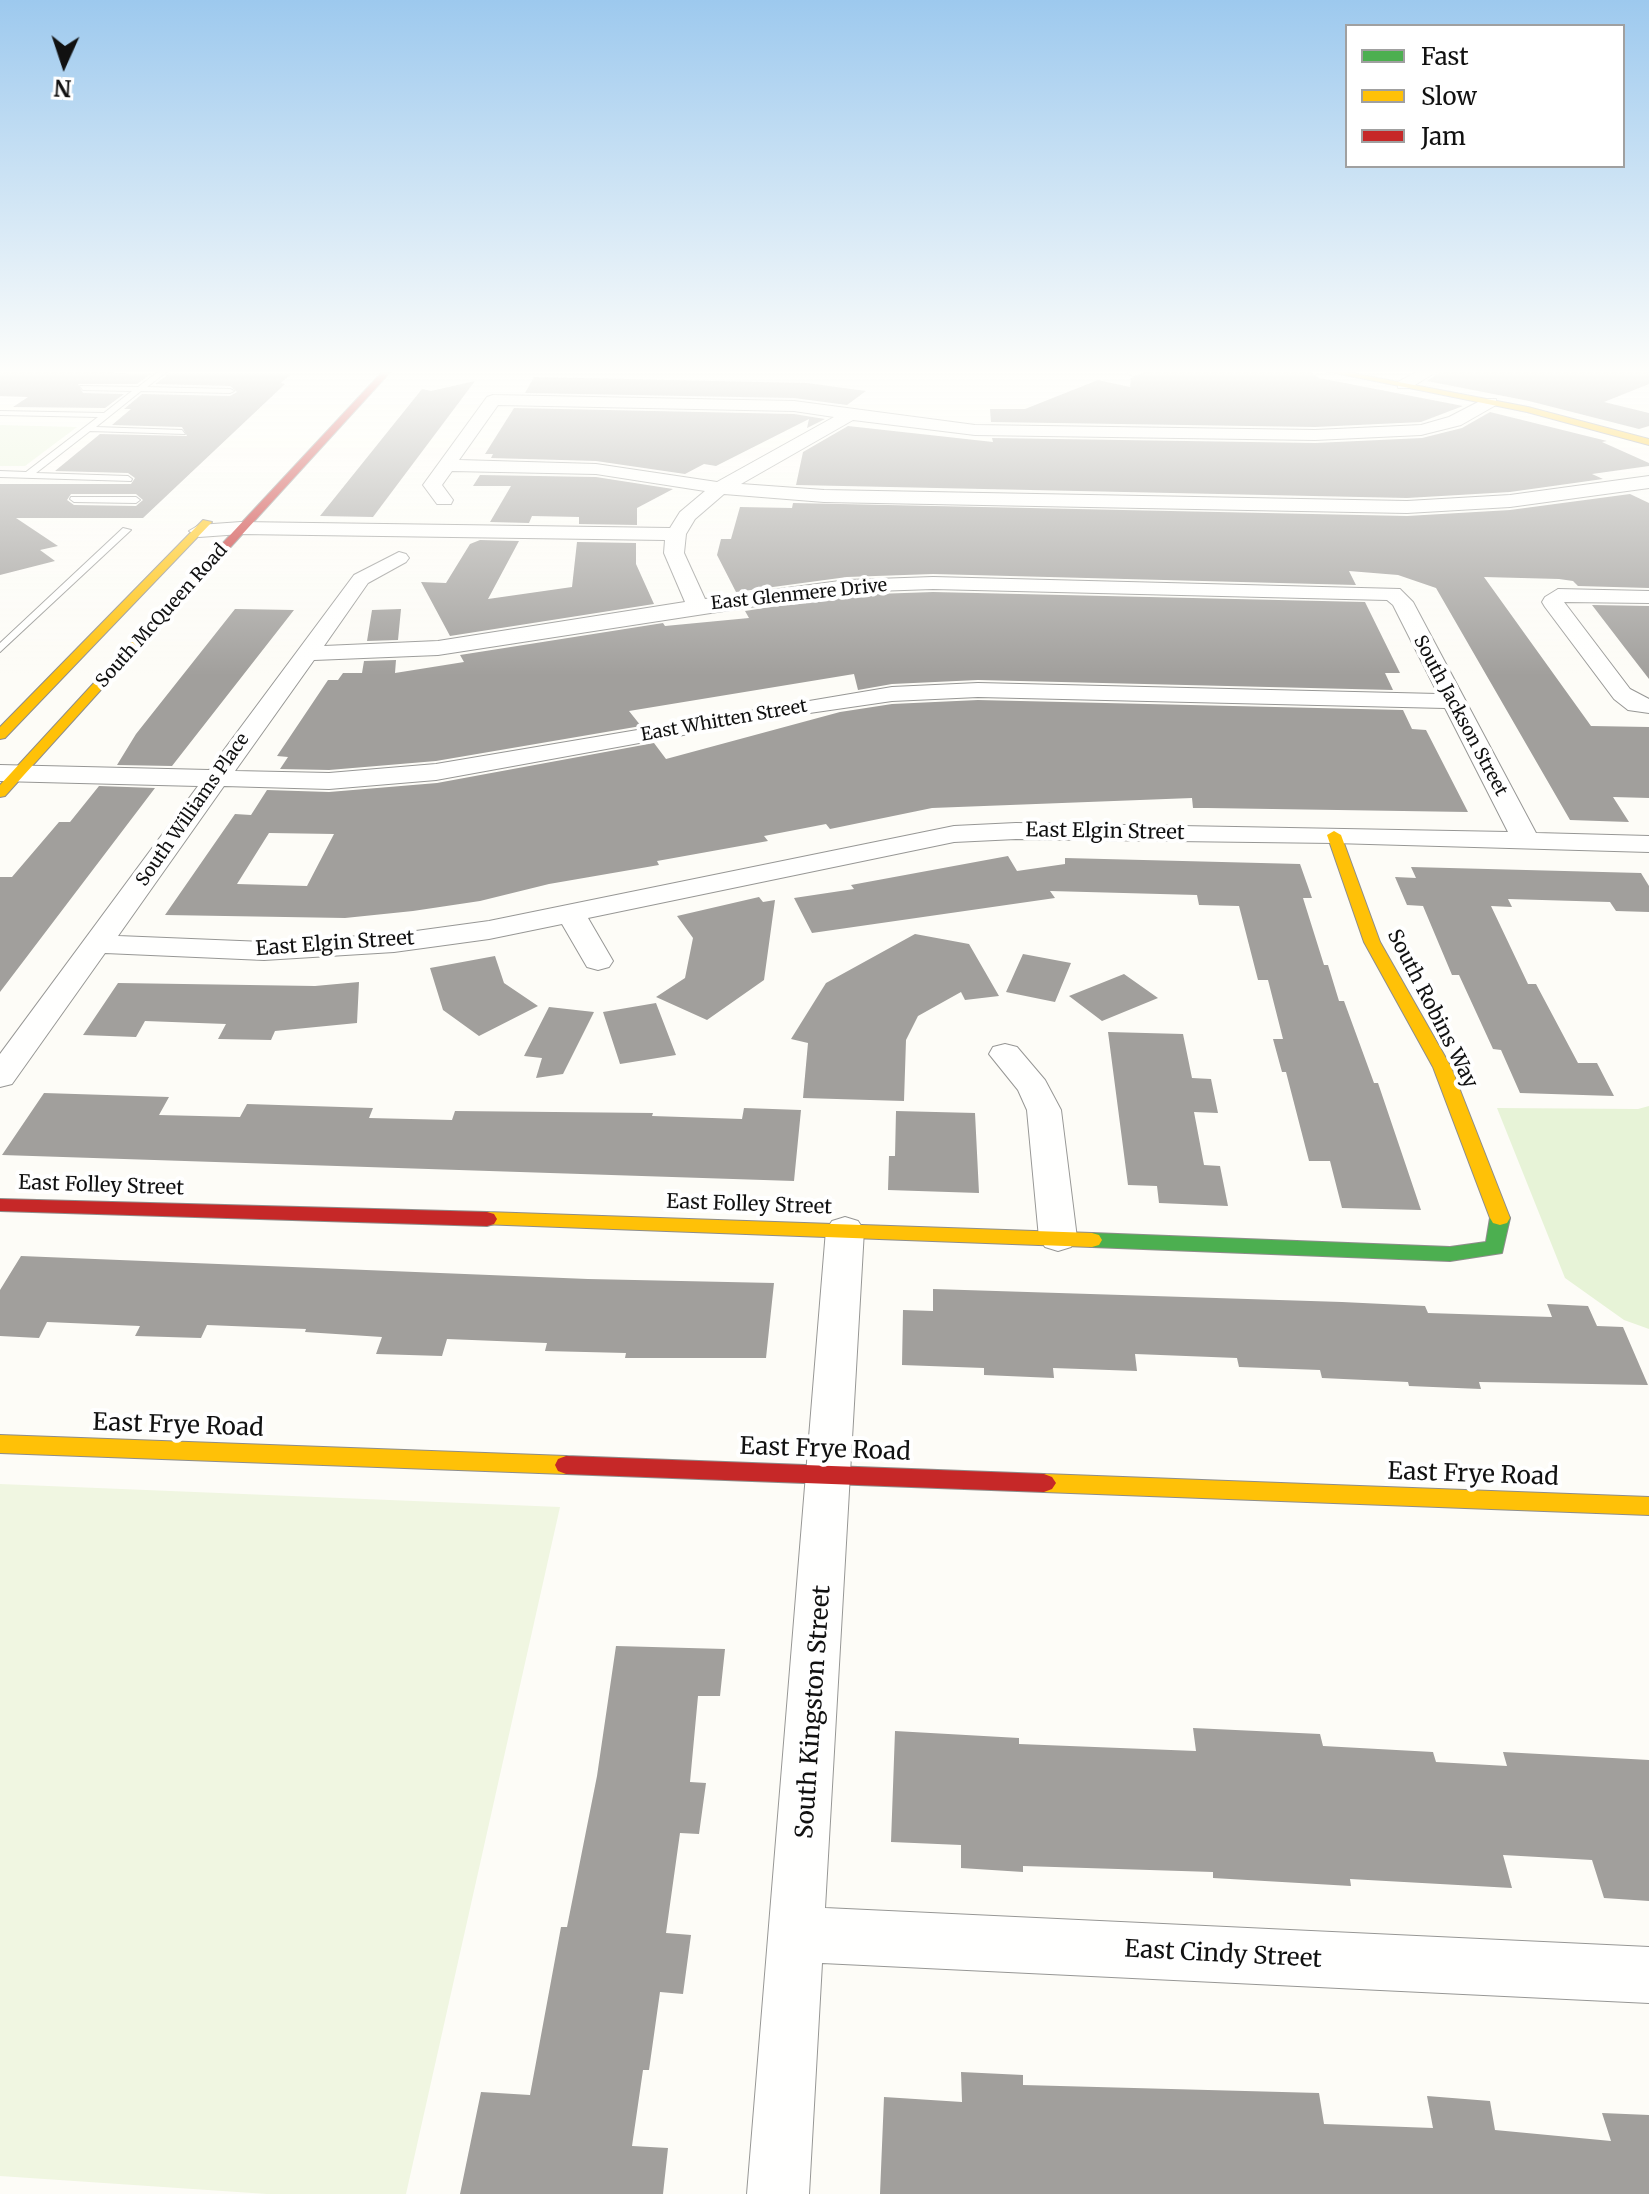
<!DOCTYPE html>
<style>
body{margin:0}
#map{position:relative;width:1649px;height:2194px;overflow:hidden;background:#fdfcf7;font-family:Merriweather,serif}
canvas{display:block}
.legend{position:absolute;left:1345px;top:24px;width:280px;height:144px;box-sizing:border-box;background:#fff;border:2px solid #a0a0a0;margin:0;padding:10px 14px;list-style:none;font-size:24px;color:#111}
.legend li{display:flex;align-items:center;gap:16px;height:40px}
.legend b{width:40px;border:2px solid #a0a0a0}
.north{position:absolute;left:24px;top:24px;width:80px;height:80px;-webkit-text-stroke:6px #fff;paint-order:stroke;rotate:183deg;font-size:22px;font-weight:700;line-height:32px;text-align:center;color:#111}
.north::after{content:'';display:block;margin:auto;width:28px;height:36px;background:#111;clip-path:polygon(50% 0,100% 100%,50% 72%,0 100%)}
</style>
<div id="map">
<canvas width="1649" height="2194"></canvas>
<ul class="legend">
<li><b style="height:10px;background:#4caf50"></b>Fast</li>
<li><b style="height:10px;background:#ffc107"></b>Slow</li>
<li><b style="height:10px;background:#c62828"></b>Jam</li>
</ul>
<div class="north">N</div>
</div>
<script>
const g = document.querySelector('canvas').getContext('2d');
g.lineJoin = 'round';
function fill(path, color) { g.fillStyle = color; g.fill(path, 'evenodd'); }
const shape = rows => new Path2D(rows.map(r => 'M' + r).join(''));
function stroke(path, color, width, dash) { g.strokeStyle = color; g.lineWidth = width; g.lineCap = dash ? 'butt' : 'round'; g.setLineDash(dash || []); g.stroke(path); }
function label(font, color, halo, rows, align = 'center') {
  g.font = font + ' Merriweather,serif'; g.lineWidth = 8; g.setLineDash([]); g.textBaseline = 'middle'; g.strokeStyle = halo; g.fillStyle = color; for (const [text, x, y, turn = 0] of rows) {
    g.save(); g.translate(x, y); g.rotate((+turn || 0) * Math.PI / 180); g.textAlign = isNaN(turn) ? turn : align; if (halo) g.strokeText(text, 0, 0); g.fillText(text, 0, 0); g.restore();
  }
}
const green = shape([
 [0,425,77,427,25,466,0,466],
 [1649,1106,1649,1329,1624,1320,1565,1278,1497,1108,1638,1109]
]);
const pitch = shape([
 [0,1484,560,1507,406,2194,267,2194,0,2176]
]);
const building = shape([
 [0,369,116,371,113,373,151,374,137,384,78,384,83,393,124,394,105,408,13,407,28,397,0,396],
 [1158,369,1307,369,1319,378,1463,406,1421,422,1315,427,991,422,990,409,1025,409,1098,380,1130,387,1131,378],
 [1444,369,1649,369,1649,384,1604,402,1649,413,1649,426,1639,429,1529,401,1427,381],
 [169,374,291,374,281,383,285,384,143,518,16,518,58,546,40,550,55,561,0,575,0,484,131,484,135,478,128,473,55,471,100,434,187,436,182,427,112,425,131,409,124,409,142,394,230,396,237,392,230,386,155,384],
 [71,494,136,494,143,500,136,506,74,505,67,500],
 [534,377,807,383,866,391,847,405,794,398,525,393],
 [475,381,373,517,320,516,422,389,431,391],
 [514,408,794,414,825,419,807,428,809,419,716,466,704,464,685,474,596,461,491,458,493,454,485,454],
 [1490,412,1607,441,1602,442,1649,463,1649,466,1592,474,1603,479,1510,492,1407,498,796,485,803,452,848,426,993,442,992,438,1315,443,1422,438,1462,428],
 [480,475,596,477,673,489,637,508,637,525,579,524,579,517,532,516,529,523,490,522,511,486,473,486],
 [1630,494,1649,503,1649,588,1578,586,1573,581,1559,579,1484,577,1591,726,1649,727,1649,798,1613,797,1629,822,1570,820,1436,588,1398,575,1349,571,1356,585,933,574,847,577,736,592,717,555,721,539,731,539,740,507,792,508,793,503,1407,516,1510,510],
 [480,540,519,541,488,599,572,587,577,542,636,543,636,564,654,604,450,636,421,582,446,583,470,544],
 [933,592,1365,602,1400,673,1385,673,1393,690,978,680,892,684,858,690,854,674,629,711,641,726,436,761,329,770,280,769,288,757,277,756,328,680,338,680,343,673,362,673,364,661,396,660,395,673,464,662,460,655,663,623,665,626,749,618,745,611,847,595],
 [1592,605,1649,606,1649,679,1625,648],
 [235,609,294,610,172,766,117,765,136,734],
 [401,609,398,640,367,641,372,610],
 [978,700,1403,710,1412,729,1426,730,1468,812,1207,808,1193,808,1192,798,932,808,830,829,826,824,764,836,768,841,657,861,659,865,549,884,480,901,413,911,345,918,165,915,235,814,251,815,267,790,329,792,437,783,654,743,666,759,840,712,892,704],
 [269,833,334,834,307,886,237,884],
 [99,786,155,788,0,992,0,877,12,877,59,822,70,822],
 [1008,856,1017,871,1065,864,1065,858,1300,864,1312,898,1303,898,1324,965,1328,965,1339,1001,1344,1001,1374,1083,1378,1083,1421,1210,1342,1208,1330,1161,1309,1161,1286,1072,1282,1072,1273,1039,1283,1039,1268,980,1258,980,1239,906,1199,905,1197,895,1050,891,1055,898,812,933,794,898,854,889,851,885],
 [1411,867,1641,873,1649,886,1649,912,1616,911,1610,902,1508,899,1512,907,1491,906,1528,984,1536,984,1578,1063,1597,1063,1614,1096,1520,1093,1501,1050,1493,1049,1459,975,1452,975,1423,906,1407,905,1395,877,1416,878],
 [759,897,763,902,775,900,764,980,707,1020,656,997,685,978,693,938,677,916],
 [915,934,969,944,999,996,965,1000,961,992,918,1016,906,1040,904,1101,803,1098,808,1043,791,1039,826,983],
 [1023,954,1071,963,1055,1002,1006,992],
 [495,956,504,983,538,1006,479,1036,443,1010,430,968],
 [1124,974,1158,998,1102,1021,1069,996],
 [359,982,357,1023,275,1031,271,1040,218,1039,226,1024,145,1021,136,1037,83,1035,118,983,315,986],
 [656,1003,676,1055,620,1064,603,1012],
 [549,1007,594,1012,563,1074,536,1078,542,1058,524,1056],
 [1108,1032,1183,1034,1192,1078,1211,1079,1218,1113,1194,1112,1204,1165,1220,1166,1228,1206,1159,1203,1157,1186,1128,1185],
 [44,1093,169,1097,159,1115,240,1117,247,1104,373,1108,369,1118,452,1120,455,1111,653,1113,652,1116,742,1119,744,1108,801,1110,794,1181,2,1155],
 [896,1111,975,1113,979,1193,888,1190,889,1156,895,1156],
 [21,1256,588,1279,774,1283,766,1358,625,1358,626,1353,545,1351,547,1343,447,1339,442,1356,376,1354,382,1337,305,1332,306,1329,207,1325,201,1338,135,1336,140,1326,47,1322,39,1338,0,1336,0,1290],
 [933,1289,1342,1302,1425,1306,1428,1313,1552,1317,1547,1304,1588,1306,1597,1326,1623,1327,1648,1385,1479,1382,1481,1389,1409,1386,1408,1382,1322,1378,1320,1370,1239,1367,1237,1358,1135,1354,1137,1371,1053,1368,1054,1378,984,1375,984,1368,902,1365,903,1310,933,1311],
 [616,1646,725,1649,720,1696,698,1696,690,1782,706,1783,699,1834,680,1833,666,1933,691,1935,683,1994,660,1992,649,2070,643,2070,632,2146,668,2148,663,2194,460,2194,481,2092,530,2095,561,1927,567,1927,597,1776],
 [1193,1728,1320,1734,1323,1746,1433,1752,1436,1762,1507,1766,1503,1752,1649,1760,1649,1901,1604,1898,1592,1860,1503,1855,1512,1888,1350,1879,1351,1886,1213,1878,1213,1872,1023,1866,1023,1872,961,1868,961,1845,891,1842,895,1731,1019,1738,1019,1744,1196,1751],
 [961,2072,1023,2075,1023,2085,1319,2093,1324,2124,1433,2128,1427,2096,1490,2101,1495,2130,1611,2141,1602,2113,1649,2115,1649,2194,880,2194,884,2097,962,2102]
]);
const lane = shape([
 [162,369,170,369,147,387,230,389,234,391,230,393,141,391,96,427,182,430,185,434,90,431,36,473,128,476,132,479,131,481,0,477,0,471,26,472,98,417,0,415,0,411,104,413,132,391,83,390,80,386,138,387,162,369],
 [71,497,136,497,140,500,136,503,74,502,70,499,71,497],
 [123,528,131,530,0,652,0,643,123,528]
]);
const street = shape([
 [1128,369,1155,369,1134,376,1128,374,1128,369],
 [1422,369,1441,369,1410,388,1398,388,1398,382,1422,369],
 [493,395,794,401,975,425,1315,430,1421,425,1449,417,1484,399,1496,399,1496,405,1461,425,1421,435,1315,440,975,435,853,420,741,484,824,490,1407,501,1510,495,1649,476,1649,488,1510,507,1407,513,824,502,724,494,695,519,686,534,684,553,705,599,847,580,933,577,1400,589,1413,602,1536,833,1649,836,1649,852,1334,843,1016,839,954,842,588,918,613,961,609,967,598,970,587,967,562,924,489,939,394,952,264,960,105,953,12,1084,0,1087,0,1054,198,786,0,781,0,765,209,770,354,575,399,552,406,554,409,558,406,562,368,583,324,646,438,641,685,602,664,553,665,540,241,534,199,537,189,531,199,525,241,522,670,528,680,512,705,491,596,474,452,471,442,485,453,500,451,504,437,504,423,485,487,397,493,395],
 [498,405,794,411,834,417,717,482,596,464,459,460,498,405],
 [933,589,1387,600,1393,605,1438,694,978,683,892,687,436,764,329,773,235,771,314,660,438,655,847,592,933,589],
 [978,697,1445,708,1508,832,1016,823,954,826,489,921,394,934,264,942,118,936,224,786,329,789,436,780,782,717,892,701,978,697],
 [1558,589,1649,591,1649,603,1564,602,1630,689,1649,699,1649,713,1628,710,1614,699,1545,607,1542,602,1545,597,1558,589],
 [1005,1044,1017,1047,1045,1080,1061,1110,1077,1238,1071,1247,1058,1251,1045,1247,1039,1238,1027,1110,1018,1090,989,1054,993,1047,1005,1044],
 [845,1217,858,1221,864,1230,825,1908,1649,1947,1649,2003,822,1963,809,2194,747,2194,826,1230,832,1221,845,1217]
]);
const fast = shape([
 [1500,1211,1507,1213,1510,1218,1502,1253,1450,1261,1092,1247,1085,1245,1082,1240,1085,1235,1092,1233,1450,1247,1486,1242,1490,1218,1493,1213,1500,1211]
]);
const slow = shape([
 [1316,369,1331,369,1528,407,1649,439,1649,445,1527,412,1316,369],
 [203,520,212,522,5,738,0,739,0,727,203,520],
 [219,547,228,549,5,796,0,797,0,785,219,547],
 [1334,831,1341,835,1380,942,1451,1067,1510,1218,1507,1223,1500,1225,1493,1223,1490,1218,1433,1067,1364,942,1327,835,1334,831],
 [487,1212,1092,1233,1099,1235,1102,1240,1099,1245,1092,1247,480,1224,477,1219,480,1214,487,1212],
 [0,1435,566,1456,574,1459,577,1465,574,1471,566,1474,0,1453,0,1435],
 [1044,1474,1649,1497,1649,1515,1044,1492,1036,1489,1032,1483,1036,1477,1044,1474]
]);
const jam = shape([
 [385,369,393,369,227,551,219,551,219,547,385,369],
 [0,1199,487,1212,494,1214,497,1219,494,1224,487,1226,0,1211,0,1199],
 [566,1456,1044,1474,1052,1477,1056,1483,1052,1489,1044,1492,566,1474,558,1471,555,1465,558,1459,566,1456]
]);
const farStreetnames = [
 ["East Glenmere Drive",799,595,-6],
 ["South McQueen Road",162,616,-48],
 ["South Jackson Street",1460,716,62],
 ["East Whitten Street",724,721,-10],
 ["South Williams Place",193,810,-55]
];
const streetNames = [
 ["East Elgin Street",1105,832,1],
 ["East Elgin Street",335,944,-4],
 ["South Robins Way",1432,1009,63],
 ["East Folley Street",101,1186,2],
 ["East Folley Street",749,1205,2]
];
const nearStreetnames = [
 ["East Frye Road",178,1426,2],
 ["East Frye Road",825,1450,2],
 ["East Frye Road",1473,1475,2],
 ["South Kingston Street",814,1712,-86],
 ["East Cindy Street",1223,1955,3]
];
fill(green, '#e7f3d7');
fill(pitch, '#f0f6e1');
fill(building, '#a19f9c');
stroke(lane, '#979795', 2);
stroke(street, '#979795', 2);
stroke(fast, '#8e8d8b', 2);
stroke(slow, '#8e8d8b', 2);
stroke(jam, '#8e8d8b', 2);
fill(lane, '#fffffe');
fill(street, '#fffffe');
fill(fast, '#4caf50');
fill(slow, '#ffc107');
fill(jam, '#c62828');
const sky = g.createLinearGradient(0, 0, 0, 676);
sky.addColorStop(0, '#9dc9ee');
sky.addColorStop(0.55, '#fefefb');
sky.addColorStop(1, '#fefefb00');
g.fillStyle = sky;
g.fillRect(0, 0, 1649, 676);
label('18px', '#111', '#fff', farStreetnames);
label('20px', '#111', '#fff', streetNames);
label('24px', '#111', '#fff', nearStreetnames);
</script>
